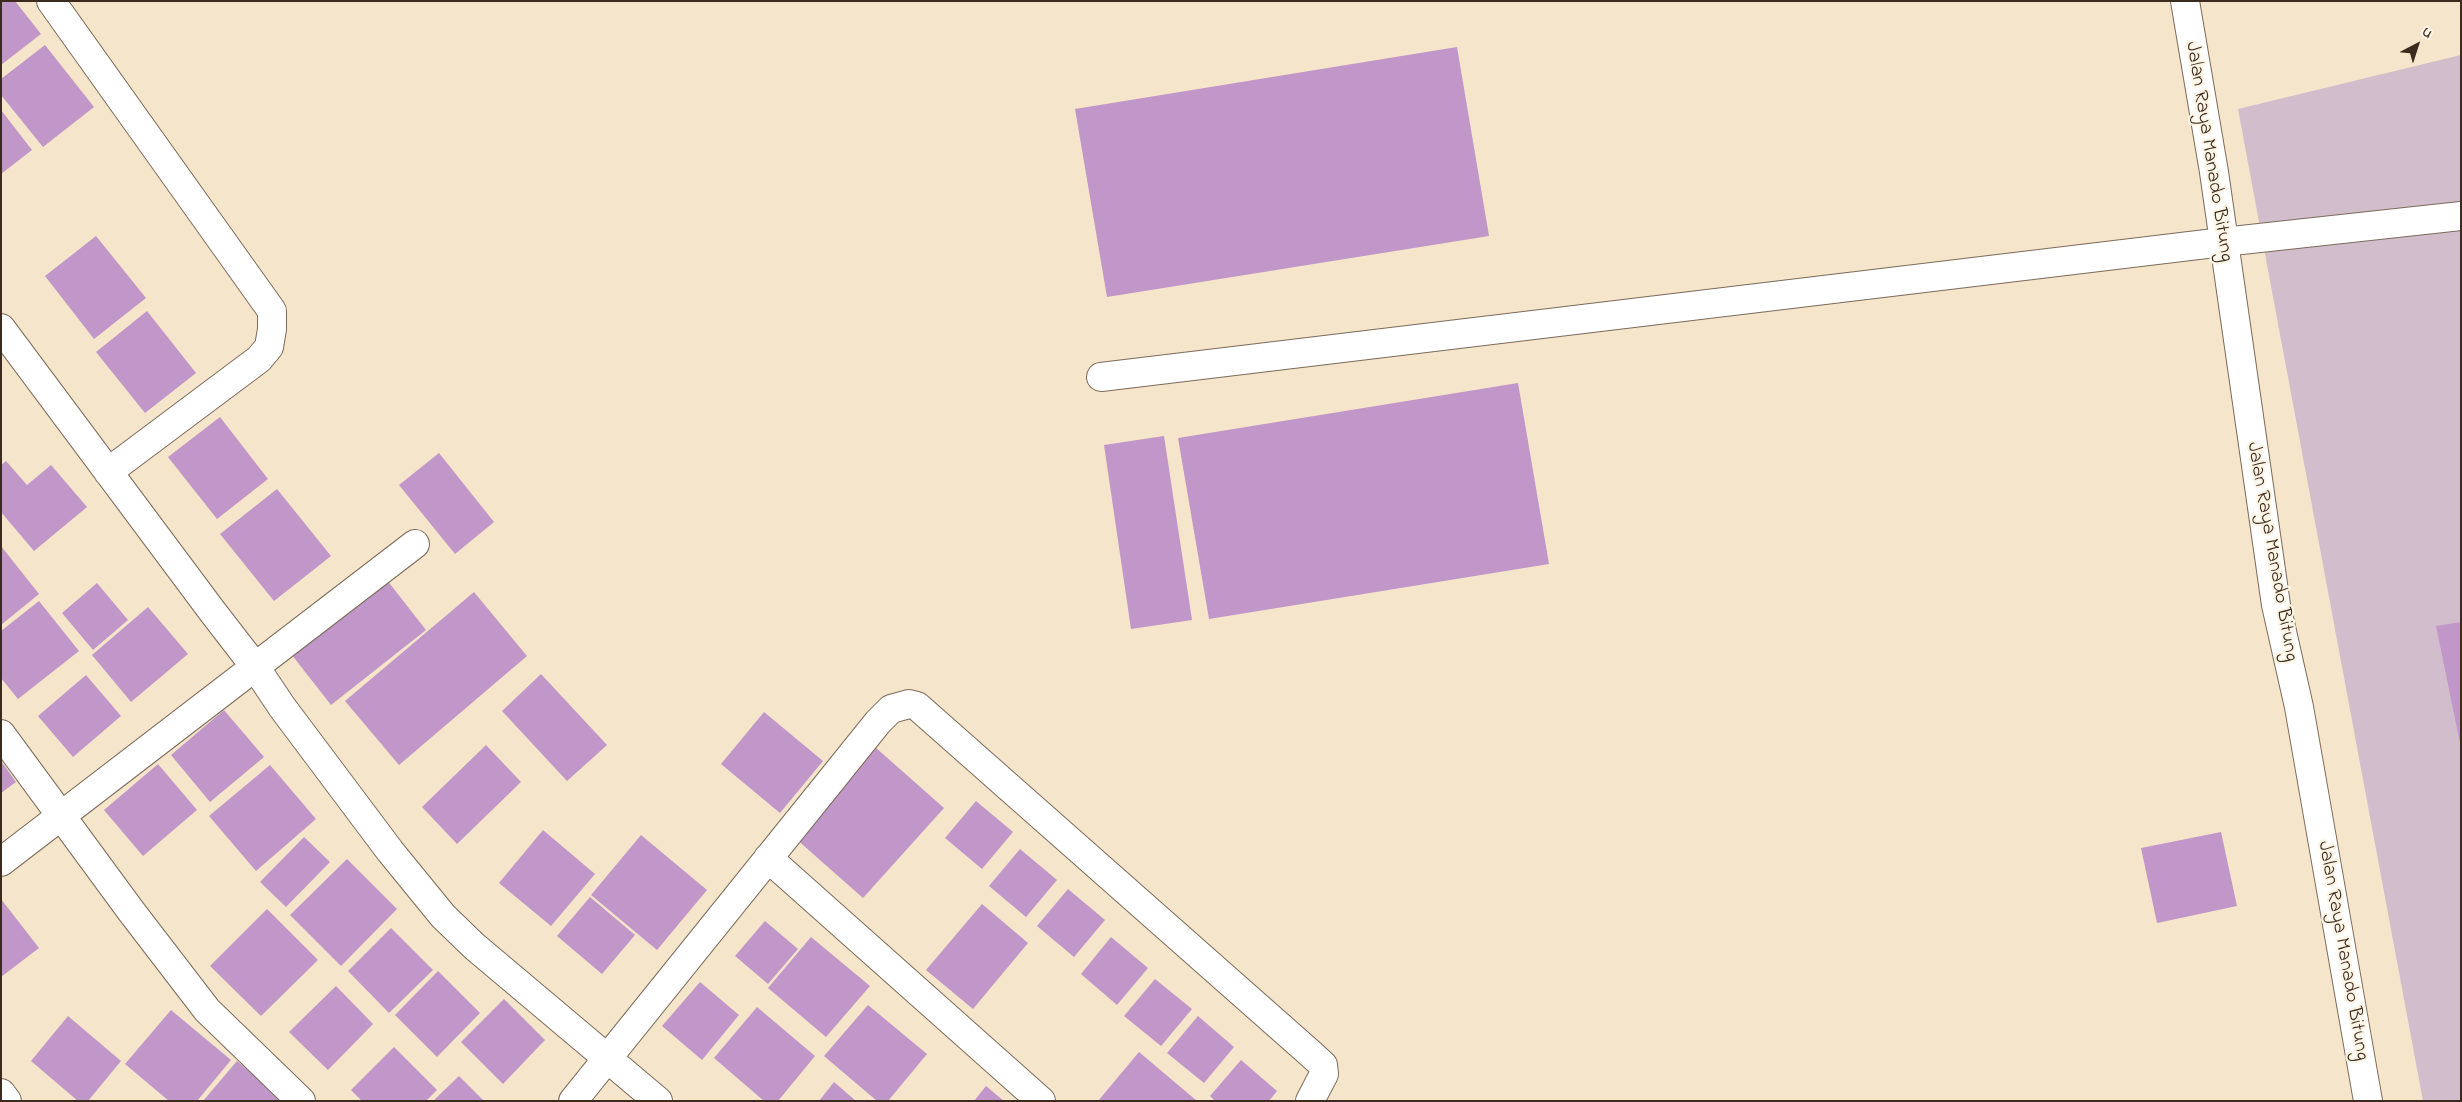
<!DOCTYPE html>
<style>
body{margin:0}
#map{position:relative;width:2462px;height:1102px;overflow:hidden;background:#f5e5cb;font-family:"Indie Flower",sans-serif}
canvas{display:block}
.frame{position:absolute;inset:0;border:2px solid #3b2a1e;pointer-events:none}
.north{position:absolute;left:2392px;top:20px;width:50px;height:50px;-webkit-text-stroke:4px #fcf5e5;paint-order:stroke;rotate:40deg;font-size:14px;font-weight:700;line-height:20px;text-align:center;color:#3b2a1e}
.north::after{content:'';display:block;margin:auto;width:18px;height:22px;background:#3b2a1e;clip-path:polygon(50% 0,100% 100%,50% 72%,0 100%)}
</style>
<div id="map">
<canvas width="2462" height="1102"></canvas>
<div class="frame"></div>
<div class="north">U</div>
</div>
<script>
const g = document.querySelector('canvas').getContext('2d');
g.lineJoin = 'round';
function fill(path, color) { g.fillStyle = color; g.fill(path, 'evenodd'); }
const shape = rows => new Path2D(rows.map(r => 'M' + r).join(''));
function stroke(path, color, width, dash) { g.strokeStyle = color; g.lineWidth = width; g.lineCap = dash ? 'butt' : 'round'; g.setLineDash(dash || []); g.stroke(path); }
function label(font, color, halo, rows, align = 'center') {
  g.font = font + ' "Indie Flower",sans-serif'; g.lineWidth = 4.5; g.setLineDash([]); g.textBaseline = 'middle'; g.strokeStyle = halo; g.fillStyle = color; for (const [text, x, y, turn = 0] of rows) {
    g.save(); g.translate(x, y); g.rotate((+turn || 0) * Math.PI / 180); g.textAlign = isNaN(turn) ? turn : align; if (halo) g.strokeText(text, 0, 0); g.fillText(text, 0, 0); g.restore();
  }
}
const industrial = shape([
 [2461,55,2461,1101,2423,1101,2238,109]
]);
const building = shape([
 [1,1,15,1,41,34,1,65],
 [45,45,94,107,43,147,1,95,1,79],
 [1457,47,1489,236,1107,297,1075,109],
 [1,110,32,150,1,174],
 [96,236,146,298,94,339,45,276],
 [147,311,196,373,145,413,96,352],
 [1518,383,1549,564,1209,619,1178,438],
 [220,417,268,479,217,519,168,457],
 [1164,436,1192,620,1131,629,1104,445],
 [439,453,494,522,455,554,399,485],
 [6,461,27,485,51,465,87,507,34,551,1,512,1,465],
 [277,489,331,556,274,601,220,534],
 [1,546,39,594,1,625],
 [383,575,426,630,331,705,288,650],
 [97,583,128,620,93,650,62,613],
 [474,592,527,656,399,765,345,701],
 [39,601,79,651,18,699,1,678,1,631],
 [148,607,188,654,131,702,92,655],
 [2461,622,2461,743,2460,743,2436,626],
 [541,674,607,745,567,781,502,711],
 [86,675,121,716,73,757,38,716],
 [224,710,264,757,210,802,171,755],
 [764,712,823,761,780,813,721,764],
 [486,745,521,782,457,844,422,807],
 [875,747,944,808,863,898,795,838],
 [1,761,16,782,1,793],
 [158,764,197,810,143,856,104,810],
 [270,765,316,819,256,871,209,816],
 [976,801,1013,832,982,869,945,838],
 [543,830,595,874,551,926,499,883],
 [2221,832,2237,906,2157,923,2141,848],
 [641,835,707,890,657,950,591,895],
 [304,837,330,862,286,907,260,882],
 [1020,849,1057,880,1026,917,989,886],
 [347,859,397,909,341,966,290,915],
 [1068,889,1105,920,1074,957,1037,926],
 [590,897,635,935,602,974,557,936],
 [1,899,39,948,1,977],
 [982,904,1028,943,973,1009,926,970],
 [267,909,318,960,261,1016,210,966],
 [765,921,798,949,768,984,735,956],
 [391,928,433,970,389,1013,348,971],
 [811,937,870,986,826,1037,768,988],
 [1111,937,1148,968,1117,1005,1081,974],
 [438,971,480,1013,437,1057,395,1015],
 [1155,979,1192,1009,1161,1046,1124,1016],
 [700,982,739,1015,702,1060,662,1026],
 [336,986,373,1024,328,1070,289,1032],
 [504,999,545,1040,503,1084,461,1042],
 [868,1005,927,1054,888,1101,877,1101,824,1056],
 [757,1007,815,1056,778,1101,764,1101,714,1058],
 [171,1010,231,1060,197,1101,169,1101,125,1064],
 [68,1016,121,1061,88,1101,78,1101,31,1061],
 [1198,1016,1234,1047,1204,1083,1167,1053],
 [394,1047,437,1090,426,1101,362,1101,351,1090],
 [1139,1052,1197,1101,1098,1101],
 [1241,1060,1277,1091,1269,1101,1215,1101,1210,1096],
 [237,1061,281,1098,279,1101,203,1101],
 [459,1076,484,1101,433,1101],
 [834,1082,856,1101,819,1101],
 [986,1086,1004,1101,974,1101]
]);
const minor = shape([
 [51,1,272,311,272,329,269,347,259,359,108,472],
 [1,328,212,611,256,668,282,707,390,851,443,916,474,946,658,1101],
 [1101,377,2223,242,2461,216],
 [1,734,131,911,207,1010,301,1101],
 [768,858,1041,1101],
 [1,862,415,544],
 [1,1093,7,1101],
 [573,1101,878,722,891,709,909,704,917,706,1311,1054,1323,1065,1324,1074,1310,1101]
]);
const trunk = shape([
 [2185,1,2214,172,2276,605,2299,707,2368,1101]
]);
const streetNames = [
 ["Jalan Raya Manado Bitung",2208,152,81],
 ["Jalan Raya Manado Bitung",2271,552,80],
 ["Jalan Raya Manado Bitung",2342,951,80]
];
fill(industrial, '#d1bdcc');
fill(building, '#c196c8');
stroke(minor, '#7c6b5b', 30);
stroke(trunk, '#7c6b5b', 30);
stroke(minor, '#fff', 28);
stroke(trunk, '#fff', 28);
label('20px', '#3b2a1e', '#fcf5e5', streetNames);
</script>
